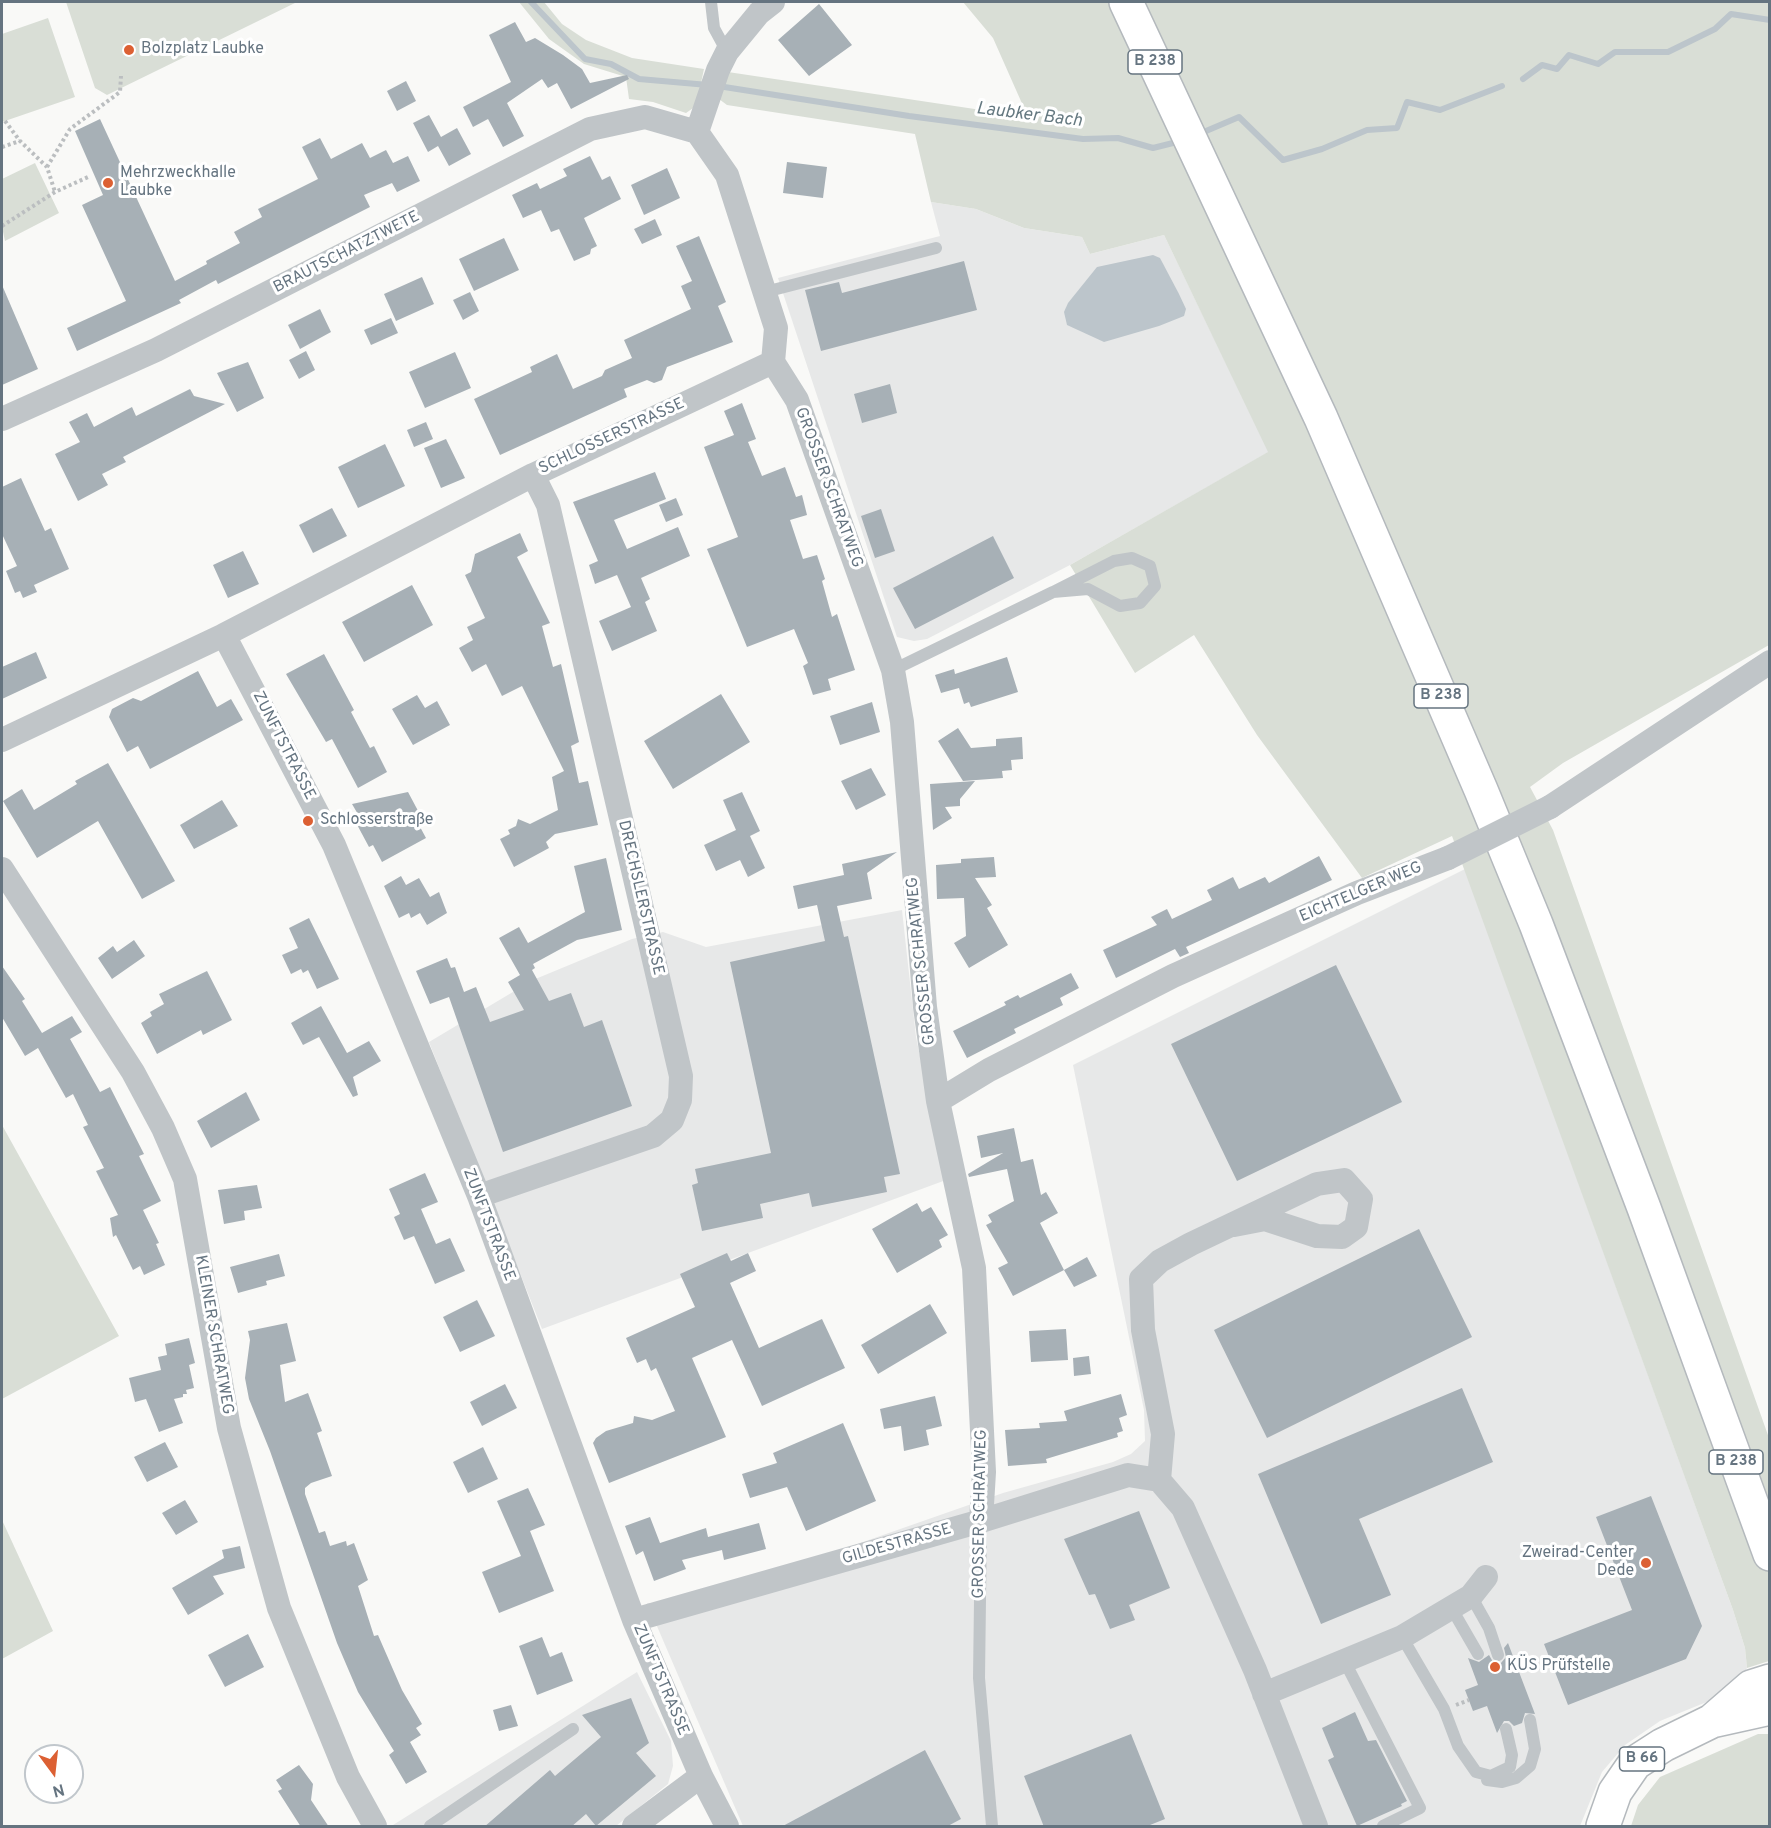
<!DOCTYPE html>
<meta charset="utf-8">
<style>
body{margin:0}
#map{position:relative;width:1771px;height:1828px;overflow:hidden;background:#f9f9f7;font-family:Overpass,sans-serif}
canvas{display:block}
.frame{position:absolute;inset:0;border:3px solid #657480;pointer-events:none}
.north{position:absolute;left:24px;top:1744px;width:60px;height:60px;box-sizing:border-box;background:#fff;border:2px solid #c1c7cc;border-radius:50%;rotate:165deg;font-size:16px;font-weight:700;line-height:24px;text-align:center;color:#657480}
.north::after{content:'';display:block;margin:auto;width:21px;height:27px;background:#dc6033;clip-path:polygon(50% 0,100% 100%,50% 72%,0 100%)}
</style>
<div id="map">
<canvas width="1771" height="1828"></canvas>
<div class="frame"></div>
<div class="north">N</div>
</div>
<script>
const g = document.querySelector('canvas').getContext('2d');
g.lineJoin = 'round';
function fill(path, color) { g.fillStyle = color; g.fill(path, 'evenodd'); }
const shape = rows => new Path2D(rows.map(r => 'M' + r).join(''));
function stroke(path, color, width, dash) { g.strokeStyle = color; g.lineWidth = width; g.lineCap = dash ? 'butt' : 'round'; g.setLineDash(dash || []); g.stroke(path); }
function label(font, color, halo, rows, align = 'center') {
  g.font = font + ' Overpass,sans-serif'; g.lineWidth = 6; g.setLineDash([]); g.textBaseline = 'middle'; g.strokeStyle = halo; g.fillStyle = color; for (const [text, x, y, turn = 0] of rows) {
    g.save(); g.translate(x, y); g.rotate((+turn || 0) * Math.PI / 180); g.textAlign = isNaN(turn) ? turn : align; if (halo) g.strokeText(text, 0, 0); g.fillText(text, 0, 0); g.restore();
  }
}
const built = shape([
 [931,202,976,209,1024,228,1082,237,1090,254,1164,235,1269,452,1070,565,927,639,914,641,897,637,778,278,940,236],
 [1465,869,1733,1610,1745,1648,1747,1668,1737,1685,1709,1701,1660,1721,1625,1745,1602,1772,1580,1826,743,1826,647,1603,664,1604,806,1562,1003,1493,1113,1462,1131,1454,1145,1441,1144,1410,1073,1065],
 [902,910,916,1037,946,1180,542,1329,429,1042,533,980,632,939,663,932,706,947],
 [637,1672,671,1741,673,1766,668,1784,616,1826,393,1825]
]);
const green = shape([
 [66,2,297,2,107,95,95,88],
 [519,2,544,2,562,24,586,40,632,58,704,69,696,106,686,113,653,102,629,99,626,77,584,64,549,39],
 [963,2,1769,2,1769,645,1563,763,1530,787,1553,830,1769,1438,1769,1661,1747,1668,1745,1648,1733,1610,1452,836,1362,878,1257,735,1194,635,1135,673,1070,565,1268,452,1164,235,1090,254,1082,237,1024,228,976,209,931,202,915,134,727,105,719,99,728,72,1028,117,993,38],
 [48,18,75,97,2,122,2,34],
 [35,163,59,213,5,241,2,227,2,179],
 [2,1125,119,1336,2,1399],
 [2,1520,53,1631,2,1659],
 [1758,1734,1769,1734,1769,1826,1631,1826,1638,1805,1660,1777]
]);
const water = shape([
 [1153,255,1160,258,1179,294,1186,309,1184,316,1159,326,1104,342,1067,325,1064,312,1068,303,1097,267]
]);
const stream = shape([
 [531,2,585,59,611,64,639,79,708,85],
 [1523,79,1542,65,1557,69,1569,55,1598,64,1615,52,1668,52,1715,29,1731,14,1770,20],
 [718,86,909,116,1083,139,1118,138,1153,148,1181,141],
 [1199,134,1239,117,1283,160,1322,149,1367,130,1397,128,1407,102,1440,110,1502,86]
]);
const building = shape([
 [819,4,852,45,809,76,778,40],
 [515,22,526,42,535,38,563,55,582,69,590,83,627,75,629,79,571,109,557,83,548,88,542,79,507,103,524,136,503,147,488,119,473,127,463,107,511,82,489,35],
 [406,81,416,101,397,111,387,91],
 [429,115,441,137,457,128,471,154,449,166,438,146,428,152,413,123],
 [100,119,175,281,207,264,206,261,240,243,234,232,262,217,258,209,318,179,302,147,320,138,331,159,362,143,370,158,386,150,393,163,408,156,420,181,397,192,392,183,364,195,370,207,218,284,216,280,179,300,181,303,77,351,67,328,126,301,82,205,103,195,75,131],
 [590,156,602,180,610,176,621,199,584,218,597,246,591,249,590,254,574,261,559,229,551,232,541,210,523,218,512,195,537,183,540,189,567,176,563,169],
 [787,162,827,167,823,198,783,193],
 [667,168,680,198,644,215,631,185],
 [655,219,662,235,642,244,634,229],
 [699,236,726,302,718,306,733,342,667,367,662,380,654,383,647,380,624,389,627,397,500,455,474,399,532,372,530,367,557,354,573,389,602,376,605,370,632,358,624,340,691,309,681,286,692,281,676,246],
 [504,238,519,270,474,291,459,259],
 [964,261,977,310,821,351,805,290,839,282,842,293],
 [422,277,434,304,396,321,384,294],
 [2,285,38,369,2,385],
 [470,292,479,311,463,320,453,300],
 [320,309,331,332,300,349,288,325],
 [391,318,398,333,371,345,364,330],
 [306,351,315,370,299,379,289,360],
 [455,352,471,388,425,408,409,372],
 [248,362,264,398,237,412,217,373],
 [890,384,897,413,862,423,854,394],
 [190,389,194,396,225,404,123,457,126,462,102,474,108,485,78,501,55,454,80,442,69,422,87,413,94,427,132,407,136,416],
 [742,403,756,439,748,442,762,476,785,467,796,497,802,495,807,515,790,520,803,559,817,555,825,579,822,581,832,617,837,614,855,670,828,679,831,690,813,695,803,666,808,663,794,629,747,647,707,549,738,537,704,447,734,435,724,411],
 [426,422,433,439,414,447,407,430],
 [446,439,465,478,441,488,424,448],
 [385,444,405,486,358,508,338,467],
 [655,472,666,499,614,520,627,549,678,527,690,556,641,578,650,599,645,602,657,631,612,651,599,621,631,607,617,575,595,584,589,565,598,561,573,502],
 [21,478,45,531,51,528,69,569,34,585,37,592,23,598,20,591,15,593,6,571,17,566,2,534,2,487],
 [676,498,683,515,666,522,659,505],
 [332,508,347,536,313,553,299,525],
 [881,509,895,551,875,558,861,516],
 [520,533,528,551,517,557,550,623,542,626,553,667,561,664,579,742,571,746,579,783,588,781,598,825,555,834,546,842,549,848,514,867,500,839,510,834,508,830,516,826,518,819,530,824,558,810,552,777,564,771,522,686,502,696,486,664,472,672,459,648,473,640,467,627,485,618,465,575,471,572,475,554],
 [993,536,1014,578,915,629,893,588],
 [243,551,259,584,228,598,213,565],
 [412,585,433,625,364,662,342,622],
 [36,652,47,678,2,699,2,667],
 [324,654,354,710,351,712,370,748,374,746,387,772,358,788,332,739,326,742,286,674],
 [1007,657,1018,692,971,707,969,702,964,704,959,688,941,693,935,675,954,669,955,674],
 [198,671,217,707,231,699,243,720,150,769,138,746,127,752,109,717,112,709,133,698,141,701],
 [721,694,750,742,673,789,644,741],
 [417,695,425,708,437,701,450,725,413,745,392,709],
 [872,702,880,732,840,745,830,716],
 [958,728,971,748,996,746,996,739,1022,737,1023,759,1011,760,1012,770,1002,771,1003,778,963,781,938,741],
 [108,763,175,881,142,899,98,821,37,858,3,801,22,789,34,810,77,784,75,781],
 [871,768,886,795,856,810,841,781],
 [975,781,960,799,960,806,945,807,952,818,933,830,930,784],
 [408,792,424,822,419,825,426,838,382,862,373,845,369,847,354,819,359,816,352,804],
 [742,792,760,831,750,836,765,868,748,877,740,860,716,871,704,845,736,830,723,800],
 [222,800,238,826,194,849,180,825],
 [897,852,867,873,872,899,837,906,844,937,848,936,900,1174,884,1177,887,1192,812,1207,809,1193,760,1204,763,1218,702,1231,692,1185,698,1183,695,1169,771,1153,730,962,825,941,817,905,798,909,793,886,844,875,842,864],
 [1319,856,1332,880,1186,947,1189,953,1180,957,1175,949,1116,978,1103,950,1157,925,1151,917,1167,909,1172,919,1212,900,1207,890,1233,877,1239,889,1265,877,1269,883],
 [994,857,996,877,975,878,992,905,987,908,1008,945,969,968,954,943,966,936,964,898,937,899,936,865,961,863,961,859],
 [606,858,622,930,577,940,533,964,535,968,532,970,549,1001,571,993,584,1027,602,1020,632,1106,503,1152,449,997,430,1004,416,971,447,958,451,968,455,967,464,992,476,987,490,1022,524,1010,508,982,520,975,499,938,519,927,528,943,585,912,574,866],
 [401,876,406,885,419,878,430,897,439,892,447,913,427,925,420,913,411,918,409,913,399,918,384,886],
 [309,918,339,979,317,989,308,970,303,973,301,969,291,974,282,955,298,948,289,928],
 [134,940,145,956,112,979,98,958,113,946,117,952],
 [1336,965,1402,1102,1237,1181,1171,1044],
 [2,966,25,999,22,1001,42,1033,72,1016,82,1032,70,1039,100,1092,110,1087,144,1154,139,1156,161,1201,143,1210,159,1243,156,1244,165,1265,144,1275,140,1266,133,1270,116,1235,113,1237,110,1218,118,1215,96,1171,104,1168,83,1127,88,1125,73,1094,66,1098,38,1048,25,1056,2,1017],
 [207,971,232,1020,203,1035,201,1030,157,1054,141,1023,152,1016,150,1012,164,1004,159,994],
 [1071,973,1079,988,1060,998,1063,1005,1014,1029,1016,1033,967,1058,953,1031,1006,1005,1004,1002,1018,995,1020,998],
 [321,1006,347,1053,369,1041,381,1061,353,1077,358,1095,353,1097,319,1037,303,1045,291,1023],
 [246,1092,260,1120,211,1148,197,1121],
 [1014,1128,1021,1162,1033,1159,1041,1195,1046,1192,1058,1213,1040,1223,1064,1270,1013,1296,998,1268,1008,1263,986,1225,992,1222,988,1215,1014,1201,1007,1169,969,1177,968,1174,1003,1153,981,1158,977,1136],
 [425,1173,438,1202,421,1209,436,1244,450,1238,465,1271,435,1284,414,1236,404,1240,394,1217,400,1214,389,1189],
 [257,1185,262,1208,244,1211,245,1220,224,1224,218,1190],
 [917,1203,922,1212,931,1207,948,1235,939,1240,942,1247,897,1273,872,1229],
 [1419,1229,1472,1337,1267,1438,1214,1330],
 [727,1253,731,1261,748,1253,756,1271,730,1283,759,1348,822,1319,845,1368,762,1406,732,1340,692,1358,726,1437,609,1483,593,1443,596,1438,606,1431,633,1423,634,1416,652,1420,675,1411,656,1368,651,1371,646,1359,637,1363,626,1338,695,1307,680,1274],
 [279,1254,285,1276,266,1281,267,1285,238,1293,230,1267],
 [1087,1257,1097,1276,1074,1287,1064,1270],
 [477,1300,495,1336,460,1352,443,1317],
 [930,1304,947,1333,878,1374,861,1345],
 [287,1323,296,1361,280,1365,285,1402,308,1393,322,1431,317,1433,332,1476,311,1483,305,1488,305,1494,319,1533,325,1531,330,1546,346,1541,347,1546,354,1543,368,1580,358,1586,374,1636,378,1635,402,1690,422,1724,416,1728,421,1735,410,1742,427,1772,406,1784,389,1755,394,1751,358,1692,337,1643,270,1451,249,1399,245,1378,250,1340,248,1331],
 [1066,1329,1068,1360,1031,1362,1029,1331],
 [189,1338,195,1363,189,1365,194,1388,186,1390,187,1394,183,1394,183,1397,174,1399,183,1423,159,1432,146,1399,135,1402,129,1378,161,1370,158,1357,167,1355,165,1344],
 [1089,1356,1091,1374,1074,1376,1073,1358],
 [505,1384,517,1408,482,1426,470,1402],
 [1462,1388,1493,1462,1359,1519,1391,1595,1321,1624,1258,1474],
 [1121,1394,1127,1415,1119,1418,1123,1431,1117,1433,1118,1437,1046,1459,1047,1463,1008,1466,1005,1430,1040,1428,1039,1423,1067,1421,1064,1411],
 [935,1396,942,1426,926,1430,929,1445,904,1451,901,1426,884,1429,880,1409],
 [843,1423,876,1501,806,1531,787,1487,750,1498,742,1474,777,1463,773,1453],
 [165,1442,178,1467,147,1482,134,1457],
 [483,1447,498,1479,468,1493,453,1462],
 [528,1488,545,1525,530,1531,554,1591,499,1613,482,1572,521,1556,497,1501],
 [1651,1496,1702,1626,1686,1659,1568,1705,1544,1644,1632,1610,1596,1517],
 [185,1500,198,1522,176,1535,162,1513],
 [1139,1511,1170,1588,1129,1605,1135,1620,1110,1629,1095,1594,1089,1595,1064,1539],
 [650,1517,660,1543,706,1528,708,1537,759,1523,766,1549,724,1560,722,1550,682,1560,686,1569,654,1581,643,1551,636,1555,625,1526],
 [240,1546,245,1568,213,1576,224,1594,188,1615,172,1588,224,1558,222,1550],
 [248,1634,264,1667,225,1687,208,1655],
 [542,1637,550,1657,562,1652,573,1681,537,1695,519,1646],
 [1508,1643,1535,1714,1525,1713,1522,1723,1514,1726,1509,1721,1504,1721,1497,1733,1487,1706,1473,1711,1465,1690,1478,1685,1468,1658,1479,1662,1489,1655,1493,1662,1501,1663,1506,1657,1504,1648],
 [631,1698,649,1743,636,1753,656,1776,596,1826,586,1814,571,1827,484,1827,550,1770,555,1776,601,1737,582,1715],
 [511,1705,518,1726,499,1731,493,1710],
 [1355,1712,1368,1741,1376,1740,1407,1801,1401,1804,1402,1806,1357,1826,1328,1760,1334,1757,1322,1728],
 [1131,1734,1165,1819,1145,1827,1044,1827,1024,1776],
 [925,1750,961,1819,946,1827,781,1827],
 [299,1765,313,1784,311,1800,329,1827,301,1827,278,1791,282,1789,276,1780]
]);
const path = shape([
 [5,121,20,141,47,167,55,192],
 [2,147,20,141],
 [47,167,70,129,120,92,121,76],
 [2,226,55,192,88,177],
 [1456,1705,1469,1700]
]);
const service = shape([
 [711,2,714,28,727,52],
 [765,292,936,248],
 [893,670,1053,592,1088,589,1120,606,1140,603,1155,586,1150,566,1132,558,1114,561,1053,592],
 [981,1521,979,1678,992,1826],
 [1471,1596,1489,1628,1498,1655],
 [1452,1609,1478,1654],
 [1402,1637,1444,1709,1458,1746,1476,1772,1491,1776,1510,1767,1512,1755,1506,1729],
 [1344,1660,1420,1808,1383,1826],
 [1487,1780,1502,1782,1516,1778,1530,1766,1535,1749,1530,1720],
 [430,1826,573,1729]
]);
const minor = shape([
 [697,132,727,175,776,328,773,362,797,400,893,670,902,722,925,1007,938,1101,974,1268,984,1472,981,1521],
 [697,132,718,70,727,52,759,13,773,2],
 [2,419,156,350,590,129,645,117,697,132],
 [224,635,334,845,479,1196,634,1620,701,1776,727,1826],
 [2,740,224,635,533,475,773,362],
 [1550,807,1770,662],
 [2,869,133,1072,163,1128,185,1179,229,1428,279,1608,348,1777,375,1826],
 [938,1101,989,1070,1173,976,1357,893,1448,858],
 [479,1196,653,1136,672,1120,680,1100,681,1076,548,505,533,475],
 [1159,1480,1163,1434,1143,1330,1141,1279,1160,1261,1191,1244,1317,1184,1344,1180,1361,1199,1356,1227,1342,1237,1317,1236,1265,1219,1234,1225],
 [634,1620,981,1521,1128,1475,1159,1480,1183,1508,1255,1670,1316,1826],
 [1264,1694,1402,1637,1471,1596,1486,1577],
 [634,1826,701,1776]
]);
const primary = shape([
 [1126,2,1321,418,1481,790,1536,924,1644,1208,1770,1554],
 [1713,1720,1751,1687,1770,1681],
 [1603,1826,1615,1792,1635,1763,1663,1745,1712,1721,1770,1708]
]);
const minorBridge = shape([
 [1448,858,1550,807]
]);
const markers = [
 [129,50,6,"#dc6033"],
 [108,183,6,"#dc6033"],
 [308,821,6,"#dc6033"],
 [1646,1563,6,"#dc6033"],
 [1495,1667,6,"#dc6033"]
];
const shields = [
 [1155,62,54],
 [1441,696,54],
 [1736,1462,54],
 [1642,1759,45]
];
const shieldNames = [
 ["B 238",1155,62],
 ["B 238",1441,696],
 ["B 238",1736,1462],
 ["B 66",1642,1759]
];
const poiNames = [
 ["Bolzplatz Laubke",141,50],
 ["Mehrzweckhalle",120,174],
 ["Laubke",120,192],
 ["Schlosserstraße",320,821],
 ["Zweirad-Center",1634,1554,"right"],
 ["Dede",1634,1572,"right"],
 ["KÜS Prüfstelle",1507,1667]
];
const streetNames = [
 ["BRAUTSCHATZTWETE",347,253,-27],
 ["SCHLOSSERSTRASSE",612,437,-25],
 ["GROSSER SCHRATWEG",828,488,70],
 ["ZUNFTSTRASSE",283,746,63],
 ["EICHTELGER WEG",1361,893,-23],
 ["DRECHSLERSTRASSE",640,898,77],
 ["GROSSER SCHRATWEG",922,961,-96],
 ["ZUNFTSTRASSE",488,1225,69],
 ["KLEINER SCHRATWEG",213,1335,80],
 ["GROSSER SCHRATWEG",981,1514,-89],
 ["GILDESTRASSE",897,1545,-16],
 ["ZUNFTSTRASSE",660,1680,67]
];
const waterNames = [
 ["Laubker Bach",1029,116,7]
];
fill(built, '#e7e8e8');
fill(green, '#d9ded6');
fill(water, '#bcc5cb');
stroke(stream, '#bcc5cb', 6);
fill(building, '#a7b0b6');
stroke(primary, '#b4b9bd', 36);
stroke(path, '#bbbec0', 4, [3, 3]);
stroke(service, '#c0c5c8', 12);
stroke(minor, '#c0c5c8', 24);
stroke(primary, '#fff', 33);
stroke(minorBridge, '#c0c5c8', 24);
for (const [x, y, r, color] of markers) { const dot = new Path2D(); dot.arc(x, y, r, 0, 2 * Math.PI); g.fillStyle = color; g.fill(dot); stroke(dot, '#fff', 2); }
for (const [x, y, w] of shields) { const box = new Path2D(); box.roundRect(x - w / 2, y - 12, w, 24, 4.5); g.fillStyle = '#fff'; g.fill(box); stroke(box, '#657480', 1.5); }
label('bold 15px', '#657480', null, shieldNames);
label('16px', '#657480', '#fff', poiNames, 'left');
label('16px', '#657480', '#fff', streetNames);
label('italic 18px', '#657981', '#fff', waterNames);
</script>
